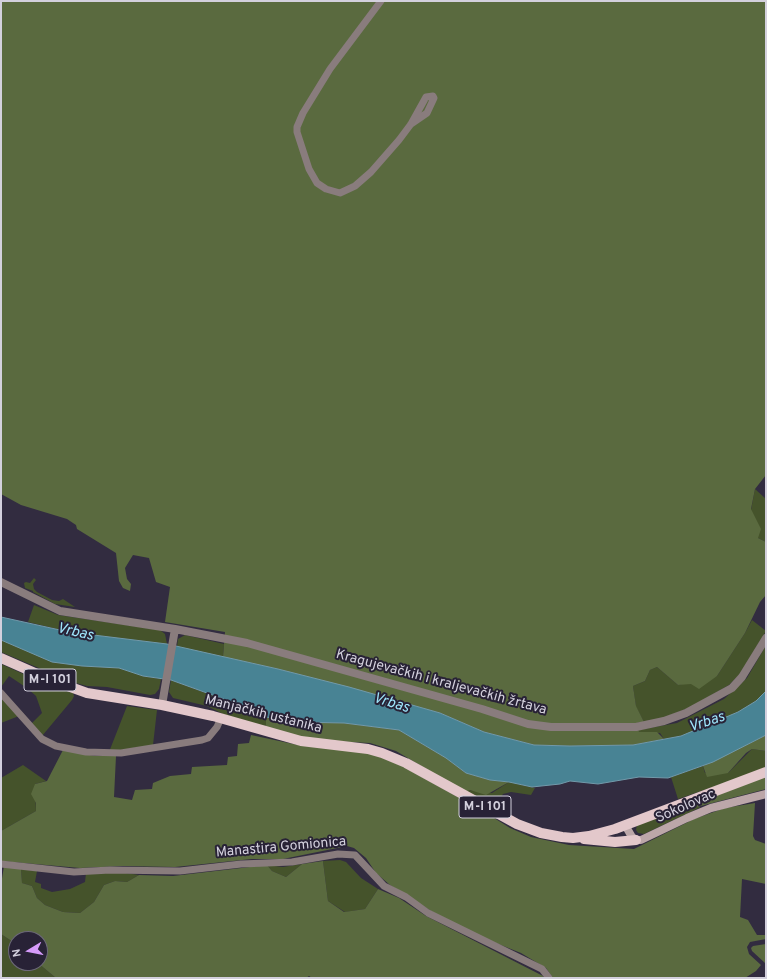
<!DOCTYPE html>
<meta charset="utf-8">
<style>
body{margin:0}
#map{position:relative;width:767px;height:979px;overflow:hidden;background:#322c40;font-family:Overpass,sans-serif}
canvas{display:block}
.frame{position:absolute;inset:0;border:2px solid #d3d0dd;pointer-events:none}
.north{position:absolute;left:8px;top:931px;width:40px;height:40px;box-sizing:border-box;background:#282236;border:1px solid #6c6879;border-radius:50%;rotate:260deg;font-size:11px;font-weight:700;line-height:16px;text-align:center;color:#d3d0dd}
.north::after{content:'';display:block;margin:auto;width:14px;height:18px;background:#d69bfa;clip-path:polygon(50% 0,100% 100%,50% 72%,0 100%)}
</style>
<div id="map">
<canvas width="767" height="979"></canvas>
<div class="frame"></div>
<div class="north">N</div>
</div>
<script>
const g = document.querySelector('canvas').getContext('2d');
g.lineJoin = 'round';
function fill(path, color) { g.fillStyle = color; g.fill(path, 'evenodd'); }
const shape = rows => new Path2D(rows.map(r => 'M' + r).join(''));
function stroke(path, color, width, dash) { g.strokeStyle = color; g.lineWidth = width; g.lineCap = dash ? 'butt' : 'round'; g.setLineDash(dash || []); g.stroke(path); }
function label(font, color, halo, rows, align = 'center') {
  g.font = font + ' Overpass,sans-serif'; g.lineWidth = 4; g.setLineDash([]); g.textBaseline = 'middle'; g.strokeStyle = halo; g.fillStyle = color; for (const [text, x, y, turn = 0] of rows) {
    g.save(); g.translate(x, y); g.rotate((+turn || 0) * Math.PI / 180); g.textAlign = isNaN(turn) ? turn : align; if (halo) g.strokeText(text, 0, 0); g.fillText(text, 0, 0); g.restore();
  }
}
const green = shape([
 [755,489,766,499,766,542,758,538,751,510],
 [34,578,36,580,33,584,34,589,37,592,52,600,59,601,63,599,75,607,55,604,33,592,33,591,25,588,24,583,26,582,30,583],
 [34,605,58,615,160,630,165,634,167,644,69,632,28,622],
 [752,620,766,631,740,674,729,685,691,707,663,718,644,722,636,707,633,686,645,681,650,670,657,667,678,685,717,676,745,633],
 [185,635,224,644,223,657,177,647,178,639],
 [1,640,52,662,82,666,119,668,143,676,161,679,159,689,155,694,150,695,107,687,87,686,72,682,1,652],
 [765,647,766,691,756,701,738,712,681,736,664,739,660,733,639,732,638,730,677,723,724,699,747,678],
 [1,664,57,689,73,693,74,696,72,700,42,736,31,724,42,713,36,696,27,688,9,676,1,687],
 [171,680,254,711,266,717,266,725,263,728,229,717,207,706,173,698,169,692],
 [3,697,19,716,1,723,1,699],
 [127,706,157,710,153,745,109,752],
 [752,749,766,751,766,767,742,777,678,799,671,777,703,766,705,773,728,773],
 [23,765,46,781,35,784,36,811,1,831,1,778],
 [509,782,535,788,531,795,511,792,503,794,494,807,465,792,469,790,492,793],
 [697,805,698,807,701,807,644,834,638,833,636,830,637,825],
 [340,860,346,862,361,878,378,889,365,909,345,912,328,901,323,861],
 [302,864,286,877,272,871,267,865,283,867],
 [21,869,37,871,35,882,41,884,41,888,52,892,70,889,85,882,86,873,113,871,139,875,127,882,115,881,104,885,94,902,80,913,63,912,45,905,37,898,32,886,22,883],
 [1,934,16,944,16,963,38,963,56,978,1,978]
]);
const forest = shape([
 [1,1,766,1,766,475,755,489,751,509,761,529,758,538,766,542,766,595,760,602,745,633,717,676,699,689,691,684,678,685,657,667,650,670,645,681,633,686,636,706,644,722,637,723,639,732,657,732,664,739,633,745,570,746,534,745,484,732,440,713,278,669,223,657,225,632,165,622,170,587,156,582,149,558,133,555,125,568,127,579,131,584,130,591,123,588,119,581,116,553,77,529,76,525,67,519,21,505,1,494],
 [266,717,292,722,344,723,399,730,446,758,466,773,490,780,509,782,486,795,470,790,465,792,396,751,370,743,311,740,263,728,266,725],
 [251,735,298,745,371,753,402,766,483,811,510,828,531,837,569,845,634,849,694,819,725,808,755,803,753,836,755,840,766,844,766,884,742,879,740,917,748,920,757,935,766,935,766,939,750,942,747,947,749,954,761,965,756,971,745,978,553,978,546,968,521,953,458,928,390,885,376,873,366,858,354,848,347,846,283,859,252,859,175,867,123,866,80,868,1,861,1,831,36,811,36,803,31,794,35,784,47,781,63,750,95,756,116,756,114,797,132,800,135,790,152,789,153,783,170,776,191,774,192,767,227,765,228,757,237,756,238,744,249,743],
 [766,735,766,751,752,749,746,753,728,773,707,777,703,766],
 [766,776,766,789,697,807,697,805,710,798],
 [323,861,328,901,344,912,365,909,378,889,399,898,426,916,543,976,543,978,312,978,309,976,306,978,56,978,38,963,40,963,40,939,16,939,16,944,1,934,1,885,4,866,21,869,22,883,32,886,37,898,45,905,63,912,80,913,94,902,104,885,115,881,127,882,139,875,173,876,267,865,272,871,286,877,302,864],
 [766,944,766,968,765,963,752,951,751,948,753,946]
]);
const water = shape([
 [1,617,69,632,167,644,278,669,349,687,440,713,484,732,534,745,570,746,633,745,681,736,738,712,756,701,766,691,766,735,713,762,668,778,639,777,598,784,570,781,560,784,532,787,509,782,490,780,466,773,446,758,399,730,344,723,292,722,266,717,229,701,171,680,143,676,119,668,82,666,52,662,1,640,1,617]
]);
const minor = shape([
 [381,1,330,69,303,113,297,127,297,132,309,169,317,183,326,189,340,193,355,186,371,172,399,140,411,124,426,97,433,96,434,98,427,113,411,124],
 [1,693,42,739,56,746,86,752,121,753,202,740,208,738,217,727,221,718],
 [1,864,74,872,110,870,180,871,241,864,292,862,338,854,355,855,384,886,406,897,428,913,542,969,549,978]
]);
const tertiary = shape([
 [1,582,60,611,175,629,247,643,482,709,528,724,551,727,636,727,664,721,686,713,732,688,742,677,766,638],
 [162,705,175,629]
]);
const secondary = shape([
 [625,825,632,837,636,840,641,840,687,818,711,808,766,794]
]);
const primary = shape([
 [1,658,51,680,87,693,162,705,213,716,301,741,368,749,382,753,406,763,517,824,541,833,562,837,573,838,589,836,615,829,766,772],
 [584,839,615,842,636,840]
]);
const shields = [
 [50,680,52],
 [485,807,52]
];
const shieldNames = [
 ["M-I 101",50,680],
 ["M-I 101",485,807]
];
const streetNames = [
 ["Kragujevačkih i kraljevačkih žrtava",441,683,15],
 ["Manjačkih ustanika",263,715,14],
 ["Sokolovac",686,807,-24],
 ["Manastira Gomionica",281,848,-5]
];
const waterNames = [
 ["Vrbas",75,633,13],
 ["Vrbas",391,704,17],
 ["Vrbas",707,723,-18]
];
fill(green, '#45532b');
fill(forest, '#5a6a3f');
fill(water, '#488394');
stroke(water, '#729aaa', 1);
stroke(minor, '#897c7d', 7);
stroke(tertiary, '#897c7d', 8);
stroke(secondary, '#bca7a9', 8);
stroke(primary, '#e3c8cb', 10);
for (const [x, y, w] of shields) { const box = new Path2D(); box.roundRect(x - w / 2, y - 11, w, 22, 3); g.fillStyle = '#282236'; g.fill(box); stroke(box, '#d3d0dd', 1); }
label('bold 13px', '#d3d0dd', null, shieldNames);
label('14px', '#d3d0dd', '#282236', streetNames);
label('italic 15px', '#9ee5fb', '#282236', waterNames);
</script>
